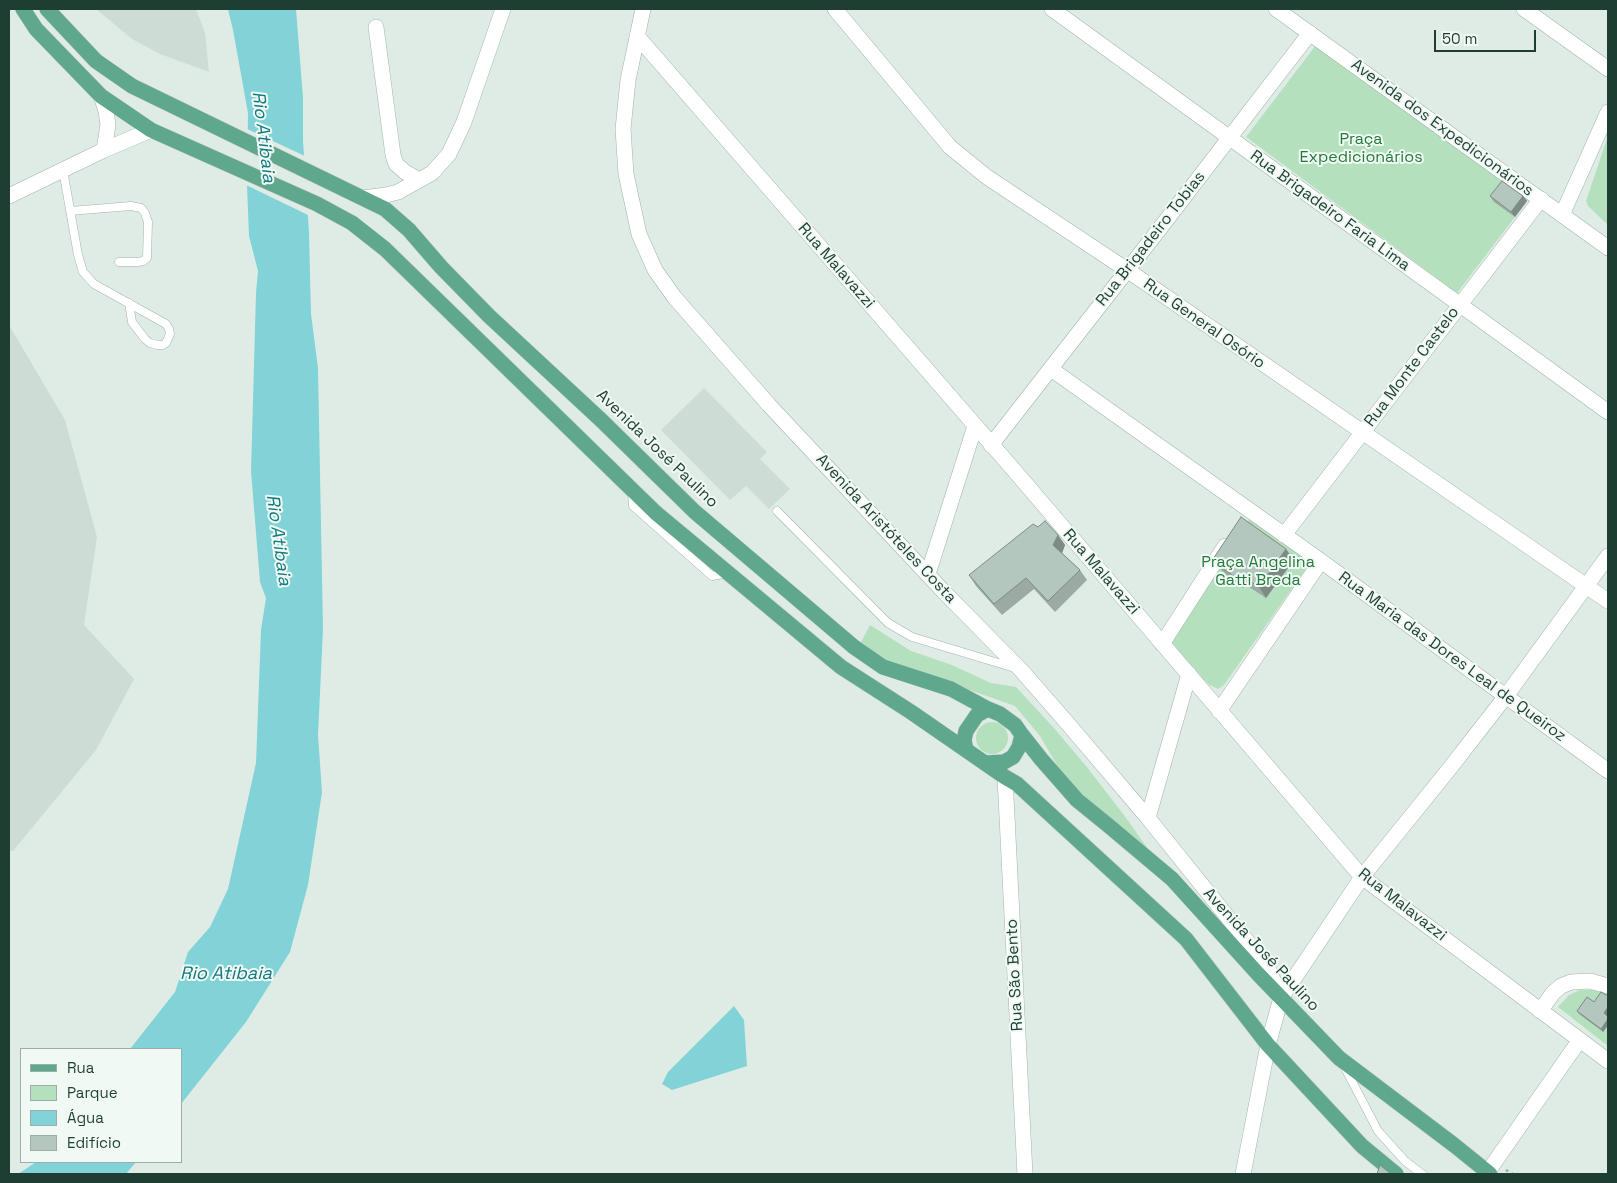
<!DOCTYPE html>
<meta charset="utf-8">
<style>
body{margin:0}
#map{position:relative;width:1617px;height:1183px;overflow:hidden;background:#dfece5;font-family:"Space Grotesk",sans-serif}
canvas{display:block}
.frame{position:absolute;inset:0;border:10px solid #1e3e33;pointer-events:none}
.legend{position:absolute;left:20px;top:1048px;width:162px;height:115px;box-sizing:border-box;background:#f0f9f3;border:1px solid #9caea6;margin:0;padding:6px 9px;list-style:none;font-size:15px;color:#1e3e33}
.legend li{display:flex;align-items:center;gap:10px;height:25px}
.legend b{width:25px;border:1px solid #9caea6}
.scale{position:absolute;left:1434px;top:30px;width:102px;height:22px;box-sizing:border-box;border:2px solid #1e3e33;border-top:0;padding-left:6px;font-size:15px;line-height:18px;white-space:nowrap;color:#1e3e33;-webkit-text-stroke:4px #f0f9f3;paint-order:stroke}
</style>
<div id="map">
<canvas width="1617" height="1183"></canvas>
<div class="frame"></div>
<ul class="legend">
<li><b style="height:6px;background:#5fa78d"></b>Rua</li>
<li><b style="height:14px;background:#b5e0bd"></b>Parque</li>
<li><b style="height:14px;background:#81d3d8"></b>Água</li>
<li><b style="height:14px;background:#b4c7be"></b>Edifício</li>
</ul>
<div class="scale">50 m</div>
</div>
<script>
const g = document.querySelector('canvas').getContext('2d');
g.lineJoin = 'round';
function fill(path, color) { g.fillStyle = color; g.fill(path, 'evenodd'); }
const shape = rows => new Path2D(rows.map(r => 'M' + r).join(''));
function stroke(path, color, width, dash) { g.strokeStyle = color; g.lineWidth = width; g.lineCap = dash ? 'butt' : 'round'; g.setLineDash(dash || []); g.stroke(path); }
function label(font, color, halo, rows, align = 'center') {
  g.font = font + ' "Space Grotesk",sans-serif'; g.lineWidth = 4; g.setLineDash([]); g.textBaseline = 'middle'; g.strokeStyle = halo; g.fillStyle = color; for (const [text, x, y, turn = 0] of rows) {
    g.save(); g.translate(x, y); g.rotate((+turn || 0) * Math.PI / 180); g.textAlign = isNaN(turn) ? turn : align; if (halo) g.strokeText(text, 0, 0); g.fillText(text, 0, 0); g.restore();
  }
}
const built = shape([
 [96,9,196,9,205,33,209,72,160,54,132,39],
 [9,325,65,420,97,537,84,625,134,679,96,750,13,851,9,851],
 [704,388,767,452,760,459,790,489,769,509,746,486,730,500,661,430]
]);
const green = shape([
 [1316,45,1528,200,1457,293,1246,137],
 [1608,136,1608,225,1588,206,1586,201],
 [1252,518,1310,562,1305,570,1224,685,1218,689,1208,684,1170,642,1246,522],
 [870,625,911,651,952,665,991,683,1016,687,1054,728,1086,766,1124,815,1187,904,1065,779,1040,736,1015,706,885,660,861,642],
 '976 738a16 16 0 1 1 32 0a16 16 0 1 1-32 0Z',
 [1580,990,1597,990,1608,994,1608,1046,1558,1007,1569,995]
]);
const water = shape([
 [228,9,296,9,303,98,303,141,309,233,311,314,318,368,323,629,318,735,322,792,308,885,290,952,246,1022,181,1104,181,1049,130,1049,175,992,188,952,210,927,228,889,256,763,261,630,266,598,260,582,251,471,256,293,258,271,249,236,247,185,248,113,233,30],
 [734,1006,744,1020,747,1066,672,1090,662,1084,668,1072],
 [36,1162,136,1162,126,1174,18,1174]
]);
const pier = shape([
 [245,128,307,157,310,216,244,184]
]);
const path = shape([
 [1506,1170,1513,1174]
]);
const service = shape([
 [63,170,78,255,83,272,94,284,166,324,169,329,170,334,166,343,163,345,158,345,150,343,145,339,132,322,129,303],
 [70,211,131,206,141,208,145,213,148,222,147,258,143,261,138,262,119,262],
 [632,491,633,506,712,576,728,573],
 [777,511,888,623,912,637,1015,668],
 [1344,1066,1378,1131,1405,1161,1422,1174]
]);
const minor = shape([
 [643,9,628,80,623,129,626,174,639,234,655,270,675,298,769,405,944,592,1021,670,1069,725,1148,818,1267,966,1280,996],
 [835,9,950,147,987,177,1127,270,1608,601],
 [1052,9,1608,412],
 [1524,9,1608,69],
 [376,27,393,155,396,164,405,172,419,180],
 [637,36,1013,469,1362,877,1608,1061],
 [101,96,106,111,108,125,104,150],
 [9,196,104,150,151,130],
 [1562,215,1608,112],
 [1051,369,1321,561,1608,771],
 [991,445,1161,227,1310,33],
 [1284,535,1541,199],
 [928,574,975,426],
 [1162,644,1225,546],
 [1219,711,1321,561],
 [1148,818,1189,674],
 [1540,1011,1553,993,1561,986,1571,982,1590,981,1608,986],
 [1487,1173,1579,1041],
 [1243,1174,1268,1045,1281,998,1362,877,1450,768,1506,696,1608,556]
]);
const tertiary = shape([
 [1276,9,1608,248],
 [363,198,386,195,398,192,432,173,449,154,464,122,503,9]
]);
const secondary = shape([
 [1005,777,1025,1174]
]);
const primary = shape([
 [23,9,36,29,101,96,151,130,317,204,352,223,385,249,656,513,841,667,911,712,966,750],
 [47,9,96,61,132,86,385,209,409,230,441,267,489,316,601,420,695,512,854,647,883,667,951,689,988,709],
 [1022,735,1041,759,1077,800,1109,826,1172,879,1258,974,1339,1058,1454,1145,1490,1174],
 [985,763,1004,762,1013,757,1019,747,1022,735,1015,725,1000,714,988,709,977,715,966,731,964,740,966,750,1005,777,1017,784,1186,939,1268,1045,1362,1146,1396,1174]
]);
const wall = shape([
 [1490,196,1523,196,1527,201,1515,217,1494,202],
 [1038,527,1058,535,1065,545,1062,553,1080,570,1087,580,1055,612,1034,589,1002,615,976,586,969,575],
 [1213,559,1294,560,1266,598,1246,585,1243,588,1229,578,1225,573,1221,570],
 [1608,996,1608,1013,1607,1015,1608,1017,1608,1025,1603,1032,1579,1014,1577,1011]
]);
const shadedWall = shape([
 [1523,196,1527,201,1515,217,1511,212],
 [1058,535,1065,545,1061,556,1053,545],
 [1286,549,1294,560,1266,598,1259,587],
 [1608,1007,1608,1013,1606,1016,1604,1013],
 [1608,1019,1608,1025,1603,1032,1601,1029]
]);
const building = shape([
 [1502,181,1523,196,1511,212,1490,196,1502,181],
 [1241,517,1286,549,1259,587,1239,574,1235,577,1222,568,1223,566,1213,559,1241,517],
 [1045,521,1058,535,1053,545,1080,570,1048,601,1026,578,994,604,969,575,1033,524,1038,527,1045,521],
 [1601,992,1608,996,1608,1007,1604,1013,1608,1017,1608,1019,1601,1029,1577,1011,1587,997,1594,1002,1601,992],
 [1380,1165,1391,1174,1377,1174,1380,1165]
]);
const streetNames = [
 ["Avenida dos Expedicionários",1442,128,36],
 ["Rua Brigadeiro Faria Lima",1330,211,36],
 ["Rua Brigadeiro Tobias",1151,239,-52],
 ["Rua Malavazzi",836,266,49],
 ["Rua General Osório",1204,324,35],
 ["Rua Monte Castelo",1412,367,-53],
 ["Avenida José Paulino",657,449,44],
 ["Avenida Aristóteles Costa",886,529,47],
 ["Rua Malavazzi",1101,572,49],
 ["Rua Maria das Dores Leal de Queiroz",1452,657,36],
 ["Rua Malavazzi",1402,905,38],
 ["Avenida José Paulino",1261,950,47],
 ["Rua São Bento",1015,975,-93]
];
const parkNames = [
 ["Praça",1361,140],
 ["Expedicionários",1361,158],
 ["Praça Angelina",1258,563],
 ["Gatti Breda",1258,581]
];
const waterNames = [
 ["Rio Atibaia",263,137,83],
 ["Rio Atibaia",278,540,82],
 ["Rio Atibaia",226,974]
];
fill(built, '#cddcd4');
fill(green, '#b5e0bd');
fill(water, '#81d3d8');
fill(pier, '#dfece5');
stroke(service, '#a1b4ac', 9);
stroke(minor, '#a1b4ac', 16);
stroke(tertiary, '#a1b4ac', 16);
stroke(secondary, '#9cb9ac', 16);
stroke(primary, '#c0c9c6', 16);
stroke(path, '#7cb49d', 2.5, [2.5, 4]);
stroke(service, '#fff', 8);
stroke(minor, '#fff', 15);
stroke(tertiary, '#fff', 15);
stroke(secondary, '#fff', 15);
stroke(primary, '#5fa78d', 15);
fill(wall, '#9baba3');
fill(shadedWall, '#7e8b85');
fill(building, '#b4c7be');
stroke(building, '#7e8b85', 1);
label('16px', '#1e3e33', '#f0f9f3', streetNames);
label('16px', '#247a3d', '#f0f9f3', parkNames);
label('italic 18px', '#127981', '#f0f9f3', waterNames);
</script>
